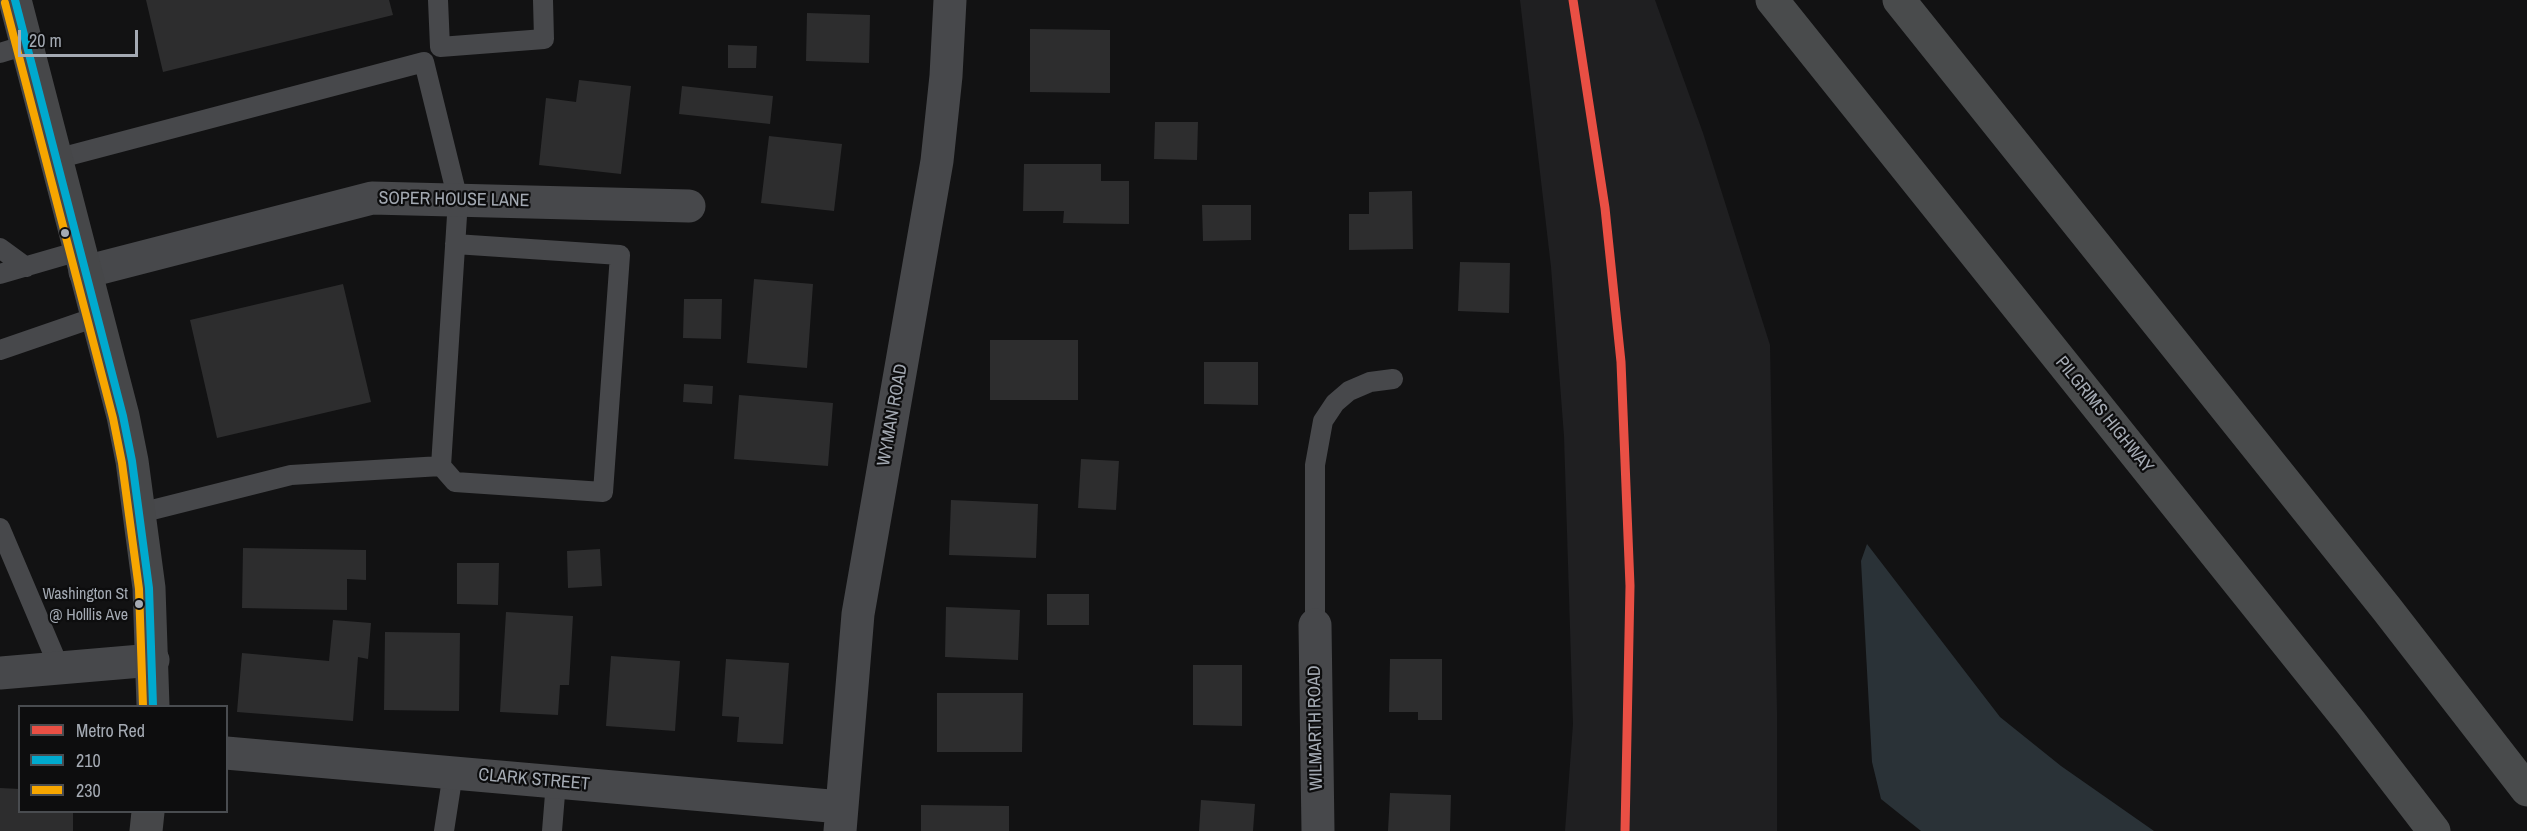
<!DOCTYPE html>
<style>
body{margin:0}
#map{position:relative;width:2527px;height:831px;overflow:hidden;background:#121213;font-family:"Archivo Narrow",sans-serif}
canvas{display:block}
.legend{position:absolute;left:18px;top:705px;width:210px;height:108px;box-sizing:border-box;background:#0d0d0e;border:2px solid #494c50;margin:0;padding:8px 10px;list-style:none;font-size:18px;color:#a4aab3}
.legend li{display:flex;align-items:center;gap:12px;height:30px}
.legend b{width:30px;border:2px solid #494c50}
.scale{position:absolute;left:18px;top:30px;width:120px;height:27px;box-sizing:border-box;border:3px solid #a4aab3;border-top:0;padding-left:8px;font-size:18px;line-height:21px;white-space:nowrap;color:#a4aab3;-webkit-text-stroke:4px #0d0d0e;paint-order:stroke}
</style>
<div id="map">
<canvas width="2527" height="831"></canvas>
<ul class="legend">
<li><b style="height:8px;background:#e94f44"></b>Metro Red</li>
<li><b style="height:8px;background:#00a9ce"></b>210</li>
<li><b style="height:8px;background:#f7a600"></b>230</li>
</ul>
<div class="scale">20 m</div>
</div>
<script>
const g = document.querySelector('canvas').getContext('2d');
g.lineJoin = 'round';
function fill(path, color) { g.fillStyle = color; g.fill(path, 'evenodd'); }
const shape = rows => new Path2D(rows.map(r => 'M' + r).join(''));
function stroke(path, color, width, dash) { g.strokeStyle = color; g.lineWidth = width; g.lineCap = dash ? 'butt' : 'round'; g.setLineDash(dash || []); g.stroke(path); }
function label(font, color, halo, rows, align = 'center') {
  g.font = font + ' "Archivo Narrow",sans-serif'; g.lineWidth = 4.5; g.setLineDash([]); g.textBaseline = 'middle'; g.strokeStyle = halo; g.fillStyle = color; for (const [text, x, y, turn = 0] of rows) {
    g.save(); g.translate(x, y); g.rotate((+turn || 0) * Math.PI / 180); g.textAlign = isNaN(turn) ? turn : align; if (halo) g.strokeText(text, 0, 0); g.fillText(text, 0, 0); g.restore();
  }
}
const built = shape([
 [1520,0,1655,0,1703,133,1770,345,1777,712,1777,831,1565,831,1573,724,1564,436,1551,267]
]);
const water = shape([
 [1867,544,2000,717,2061,766,2154,831,1921,831,1881,799,1872,762,1861,561]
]);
const building = shape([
 [146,0,389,0,393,15,163,72],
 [807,13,870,15,869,63,806,61],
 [1030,29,1110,30,1110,93,1030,92],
 [728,45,757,46,756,68,728,68],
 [579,80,631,86,621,174,539,165,546,98,576,102],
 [682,86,773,96,770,124,679,114],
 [1155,122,1198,122,1197,160,1154,159],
 [769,136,842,144,834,211,761,203],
 [1024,164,1101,164,1101,181,1129,181,1129,224,1063,223,1064,211,1023,211],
 [1412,191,1413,249,1349,250,1349,214,1369,214,1369,192],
 [1202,205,1251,205,1251,240,1203,241],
 [1460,262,1510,263,1509,313,1458,311],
 [754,279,813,284,807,368,747,363],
 [343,284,371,402,217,438,190,320],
 [684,299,722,299,721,339,683,338],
 [990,340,1078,340,1078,400,990,400],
 [1204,362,1258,362,1258,405,1204,404],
 [684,384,713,386,712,404,683,402],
 [739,395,833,403,828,466,734,459],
 [1081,459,1119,461,1116,510,1078,508],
 [951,500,1038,504,1036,558,949,555],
 [243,548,366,550,366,580,347,579,347,610,242,608],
 [600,549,602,586,568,588,567,551],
 [457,563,499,563,498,605,457,604],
 [1047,594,1089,594,1089,625,1047,625],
 [946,607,1020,610,1018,660,945,657],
 [506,612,573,616,569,685,560,685,558,715,500,712],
 [333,620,371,623,368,659,358,657,353,721,237,712,242,653,329,661],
 [385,632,460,633,459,711,384,710],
 [611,656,680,661,675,731,606,726],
 [726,659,789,663,783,744,737,742,739,717,722,716],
 [1390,659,1442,659,1442,720,1418,720,1418,712,1389,712],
 [1193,665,1242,665,1242,726,1193,725],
 [937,693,1023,693,1022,752,937,752],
 [0,788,20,789,20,812,73,812,73,831,0,831],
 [1390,793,1451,795,1450,831,1388,831],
 [1201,800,1255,804,1253,831,1199,831],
 [921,805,1009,806,1009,831,921,831]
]);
const service = shape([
 [438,0,440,47,544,39,543,0],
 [0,53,26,45],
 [56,159,424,62,458,200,441,466,291,475,140,513],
 [0,248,26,267],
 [0,274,79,251],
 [0,350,96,317],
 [441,466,455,482,603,492,620,255,455,244],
 [0,528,59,667],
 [1315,625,1315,465,1323,421,1335,403,1349,391,1370,382,1393,379],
 [444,831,453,773],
 [552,831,556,782]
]);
const minor = shape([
 [85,272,372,198,689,206],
 [1315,625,1318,831],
 [0,673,153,660],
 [226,753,841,807],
 [840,831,858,614,937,161,946,76,950,0]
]);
const secondary = shape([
 [15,0,123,416,132,461,149,588,153,706],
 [146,831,148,812]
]);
const motorway = shape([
 [1772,0,2351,723,2434,831],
 [1899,0,2386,608,2527,790]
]);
const bus1 = shape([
 [15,0,123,416,132,461,149,588,153,706]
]);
const bus2 = shape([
 [5,3,113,418,122,463,139,589,143,706]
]);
const metro1 = shape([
 [1573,0,1605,208,1621,362,1630,586,1625,831]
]);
const markers = [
 [65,233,5,"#a4aab3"],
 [139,604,5,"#a4aab3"]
];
const busNames = [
 ["Washington St",128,595],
 ["@ Holllis Ave",128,616]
];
const streetNames = [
 ["SOPER HOUSE LANE",454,200,1],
 ["WYMAN ROAD",893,415,-80],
 ["PILGRIMS HIGHWAY",2104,415,51],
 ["WILMARTH ROAD",1316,728,-91],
 ["CLARK STREET",534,780,5]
];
fill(built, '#1f1f21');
fill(water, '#2a3237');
fill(building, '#2d2d2e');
stroke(service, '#47484b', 20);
stroke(minor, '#47484b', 33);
stroke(secondary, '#464749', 33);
stroke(motorway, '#494b4c', 33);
stroke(bus1, '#00a9ce', 8);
stroke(bus2, '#f7a600', 8);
stroke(metro1, '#e94f44', 9);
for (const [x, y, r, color] of markers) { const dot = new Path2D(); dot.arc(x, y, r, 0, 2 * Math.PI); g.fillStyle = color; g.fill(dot); stroke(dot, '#0d0d0e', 2); }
label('16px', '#a4aab3', '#0d0d0e', busNames, 'right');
label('18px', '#a4aab3', '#0d0d0e', streetNames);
</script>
